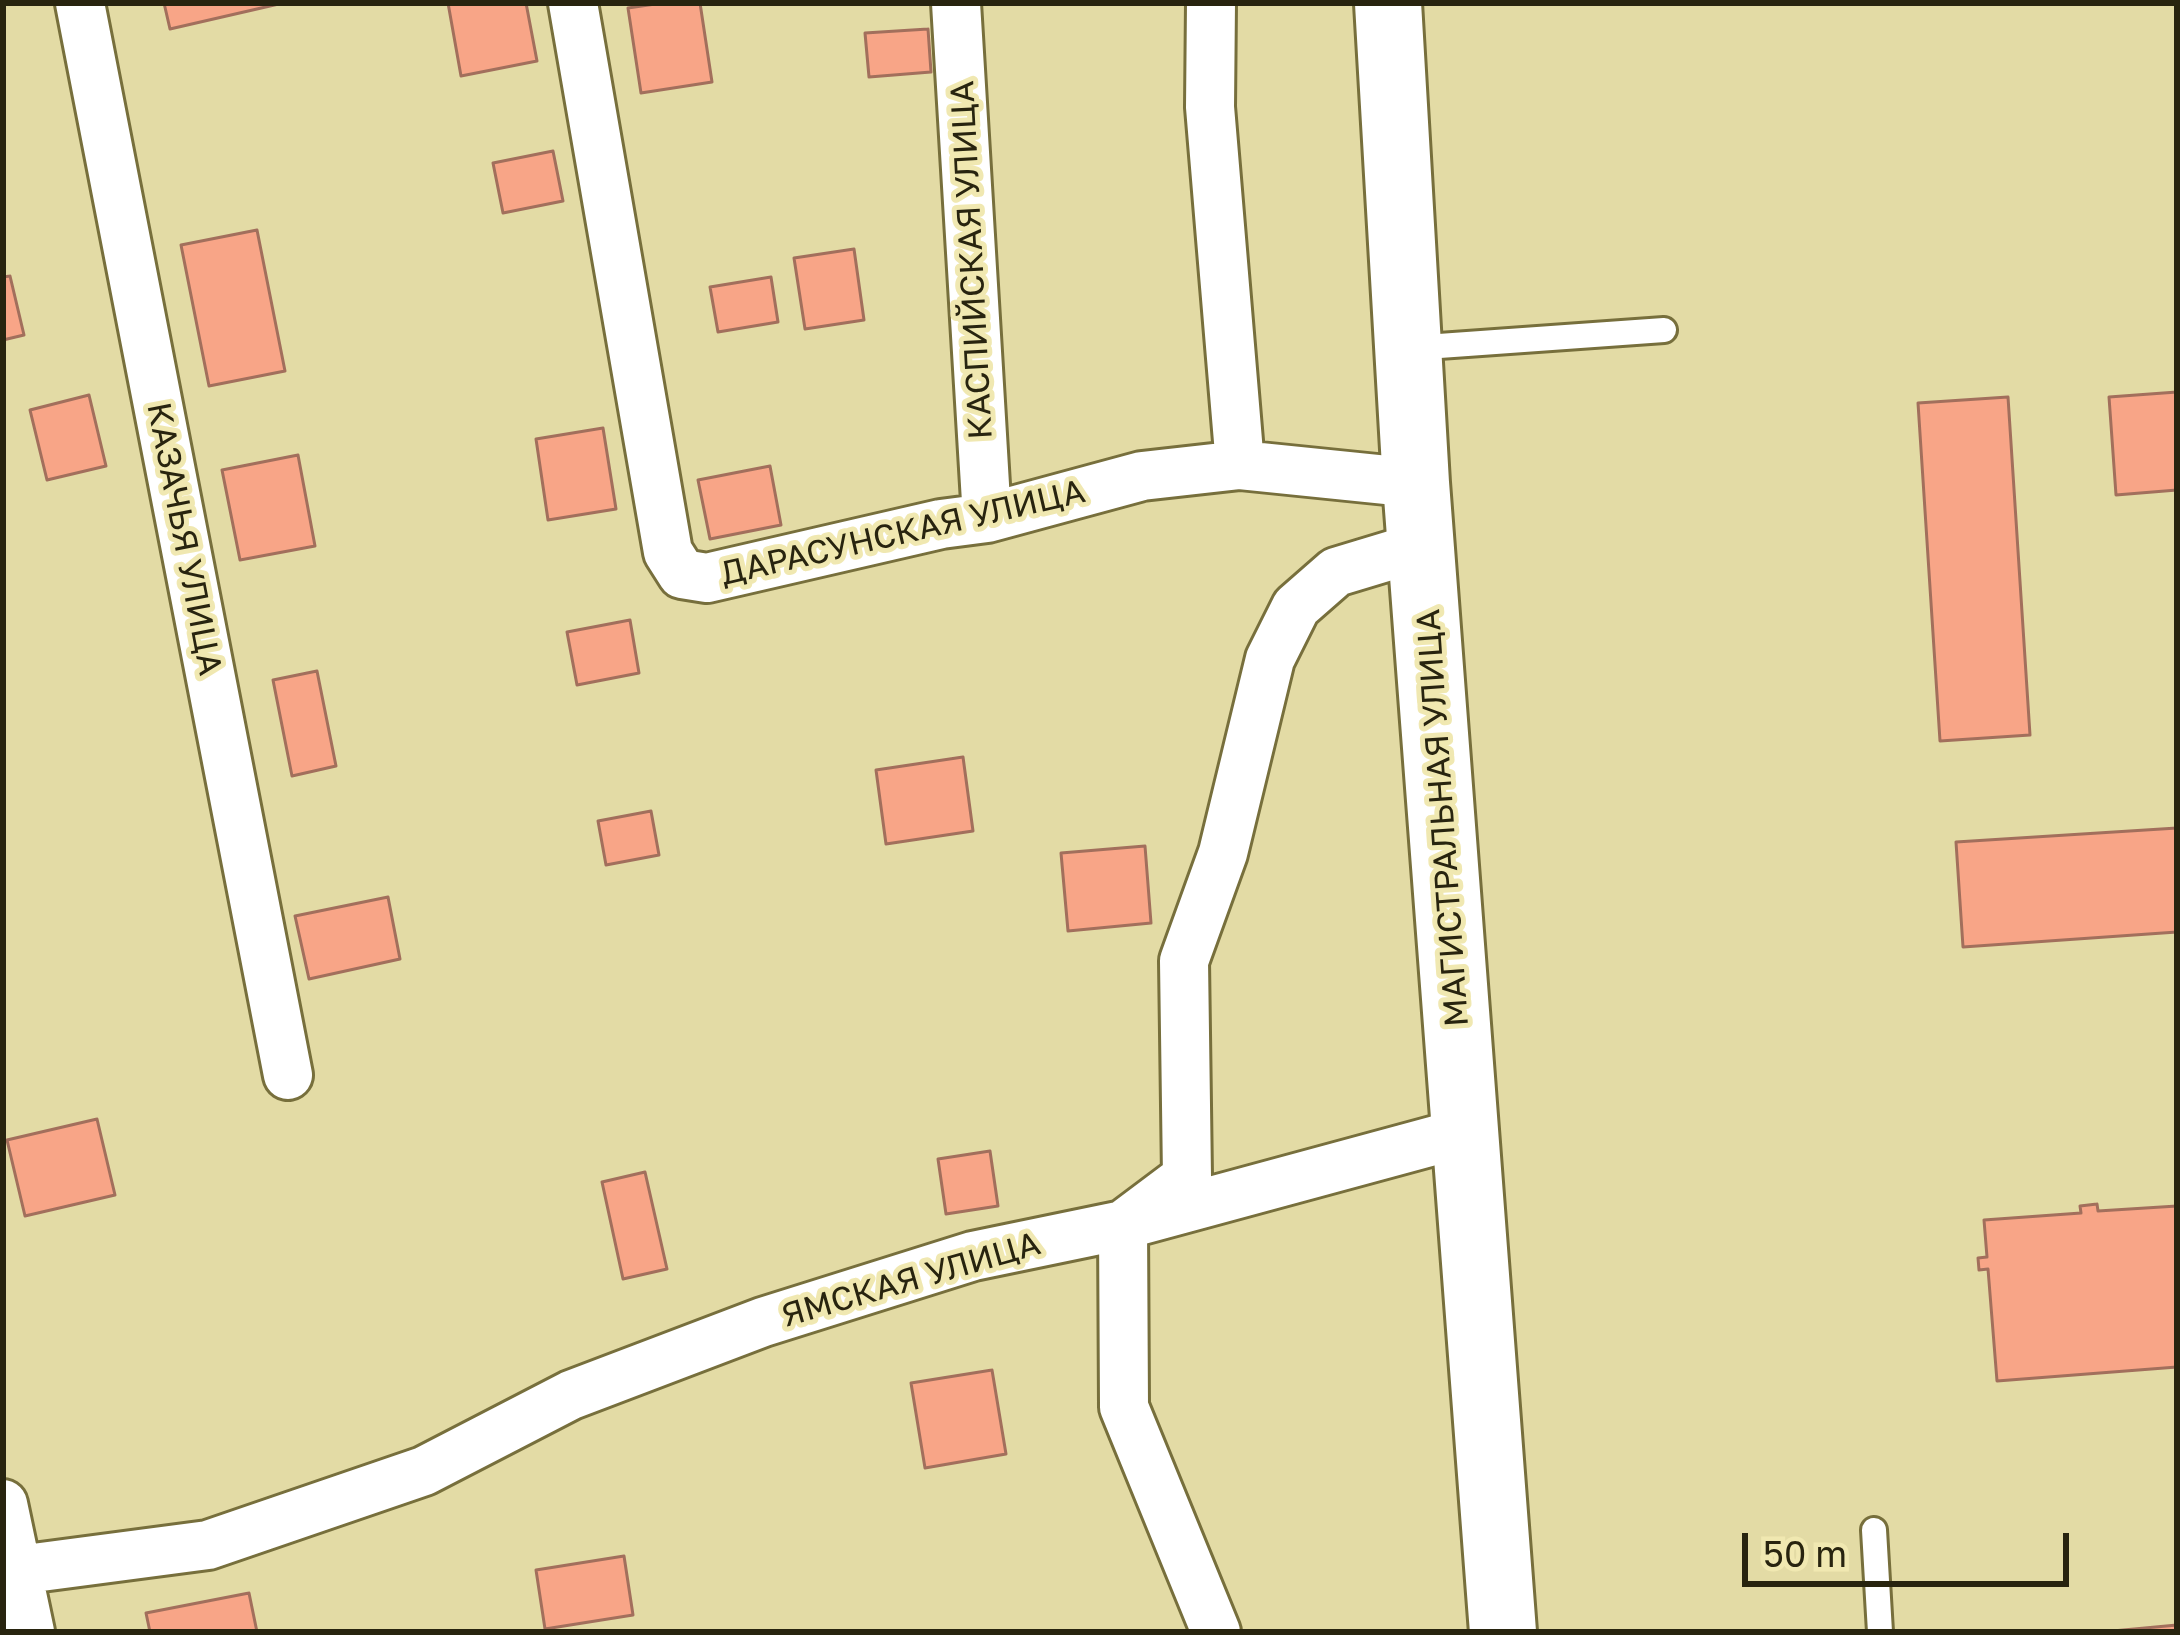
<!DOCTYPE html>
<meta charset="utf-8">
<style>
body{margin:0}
#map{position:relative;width:2180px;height:1635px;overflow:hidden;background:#e3dba5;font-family:"Golos Text",sans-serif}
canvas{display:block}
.frame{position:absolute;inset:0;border:6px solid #28240f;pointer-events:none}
.scale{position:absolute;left:1742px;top:1533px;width:327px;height:54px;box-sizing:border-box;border:6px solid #28240f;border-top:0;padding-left:15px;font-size:36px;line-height:42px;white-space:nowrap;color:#28240f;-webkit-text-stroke:9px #f0e8b1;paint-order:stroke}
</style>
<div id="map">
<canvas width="2180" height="1635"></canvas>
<div class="frame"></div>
<div class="scale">50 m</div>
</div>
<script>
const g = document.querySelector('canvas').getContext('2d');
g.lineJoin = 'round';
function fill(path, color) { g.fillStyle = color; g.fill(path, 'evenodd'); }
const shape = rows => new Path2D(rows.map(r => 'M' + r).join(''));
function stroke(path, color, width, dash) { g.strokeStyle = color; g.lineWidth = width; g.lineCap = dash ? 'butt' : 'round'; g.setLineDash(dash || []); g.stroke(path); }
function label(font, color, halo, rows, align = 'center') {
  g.font = font + ' "Golos Text",sans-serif'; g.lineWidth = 10; g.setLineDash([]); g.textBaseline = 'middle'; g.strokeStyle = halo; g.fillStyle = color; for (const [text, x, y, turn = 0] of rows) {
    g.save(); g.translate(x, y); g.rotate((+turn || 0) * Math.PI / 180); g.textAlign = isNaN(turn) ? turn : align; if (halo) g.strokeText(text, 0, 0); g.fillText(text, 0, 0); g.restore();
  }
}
const building = shape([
 [164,3,283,3,170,29,164,3],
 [448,3,526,3,537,61,461,76,448,3],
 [662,3,700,3,712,82,641,93,628,8,662,3],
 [928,29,931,72,869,77,865,33,928,29],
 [553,151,563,201,503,213,493,163,553,151],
 [257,230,285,371,209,386,181,245,257,230],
 [854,249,864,320,805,329,794,258,854,249],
 [10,276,24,335,3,340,3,277,10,276],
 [771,277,778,322,718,332,710,287,771,277],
 [2177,392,2177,490,2116,495,2109,397,2177,392],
 [89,395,106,466,47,480,30,410,89,395],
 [2008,397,2030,735,1940,741,1918,403,2008,397],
 [603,428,616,509,548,520,536,439,603,428],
 [298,455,315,546,240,560,222,470,298,455],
 [770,466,781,525,710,539,698,480,770,466],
 [630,620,639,673,577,685,567,632,630,620],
 [317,671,336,766,292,776,273,680,317,671],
 [963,757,973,831,886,844,876,770,963,757],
 [651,811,659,855,606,865,598,821,651,811],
 [2177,828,2177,932,1963,947,1956,842,2177,828],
 [1145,846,1151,923,1068,931,1061,853,1145,846],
 [388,897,400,959,309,979,295,916,388,897],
 [97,1119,115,1195,25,1216,7,1140,97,1119],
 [990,1151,998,1206,946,1214,938,1159,990,1151],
 [645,1172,667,1269,623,1279,602,1182,645,1172],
 [2097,1204,2098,1211,2177,1206,2177,1367,1997,1381,1988,1269,1979,1270,1978,1258,1987,1257,1984,1220,2081,1213,2080,1206,2097,1204],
 [992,1370,1006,1454,925,1468,911,1383,992,1370],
 [624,1556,633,1615,545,1629,536,1570,624,1556],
 [249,1593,257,1632,150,1632,146,1613,249,1593],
 [2177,1625,2177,1632,2102,1632,2177,1625]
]);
const lane = shape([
 [1411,348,1664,330],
 [1874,1530,1880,1632]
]);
const street = shape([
 [80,3,288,1075],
 [573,3,668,552,682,574,707,578,941,524,987,518,1142,476,1240,465,1416,483],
 [956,3,987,518],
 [1211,3,1210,107,1240,465],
 [3,1504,30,1632],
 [3,1572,208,1545,424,1471,571,1395,763,1322,973,1256,1123,1225,1187,1177,1184,961,1223,853,1270,659,1296,607,1336,572,1422,546],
 [1216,1632,1124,1407,1123,1225,1466,1132]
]);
const primary = shape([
 [1388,3,1416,483,1503,1632]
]);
const streetNames = [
 ["КАСПИЙСКАЯ УЛИЦА",972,260,-93],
 ["ДАРАСУНСКАЯ УЛИЦА",903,533,-13],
 ["КАЗАЧЬЯ УЛИЦА",184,539,79],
 ["МАГИСТРАЛЬНАЯ УЛИЦА",1443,818,-94],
 ["ЯМСКАЯ УЛИЦА",911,1280,-16]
];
fill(building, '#f8a587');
stroke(building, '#a26f5c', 3);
stroke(lane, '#776f3c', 30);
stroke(street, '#776f3c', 54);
stroke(primary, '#776f3c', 72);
stroke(lane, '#fff', 24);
stroke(street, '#fff', 48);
stroke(primary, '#fff', 66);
label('33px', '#28240f', '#f0e8b1', streetNames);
</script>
